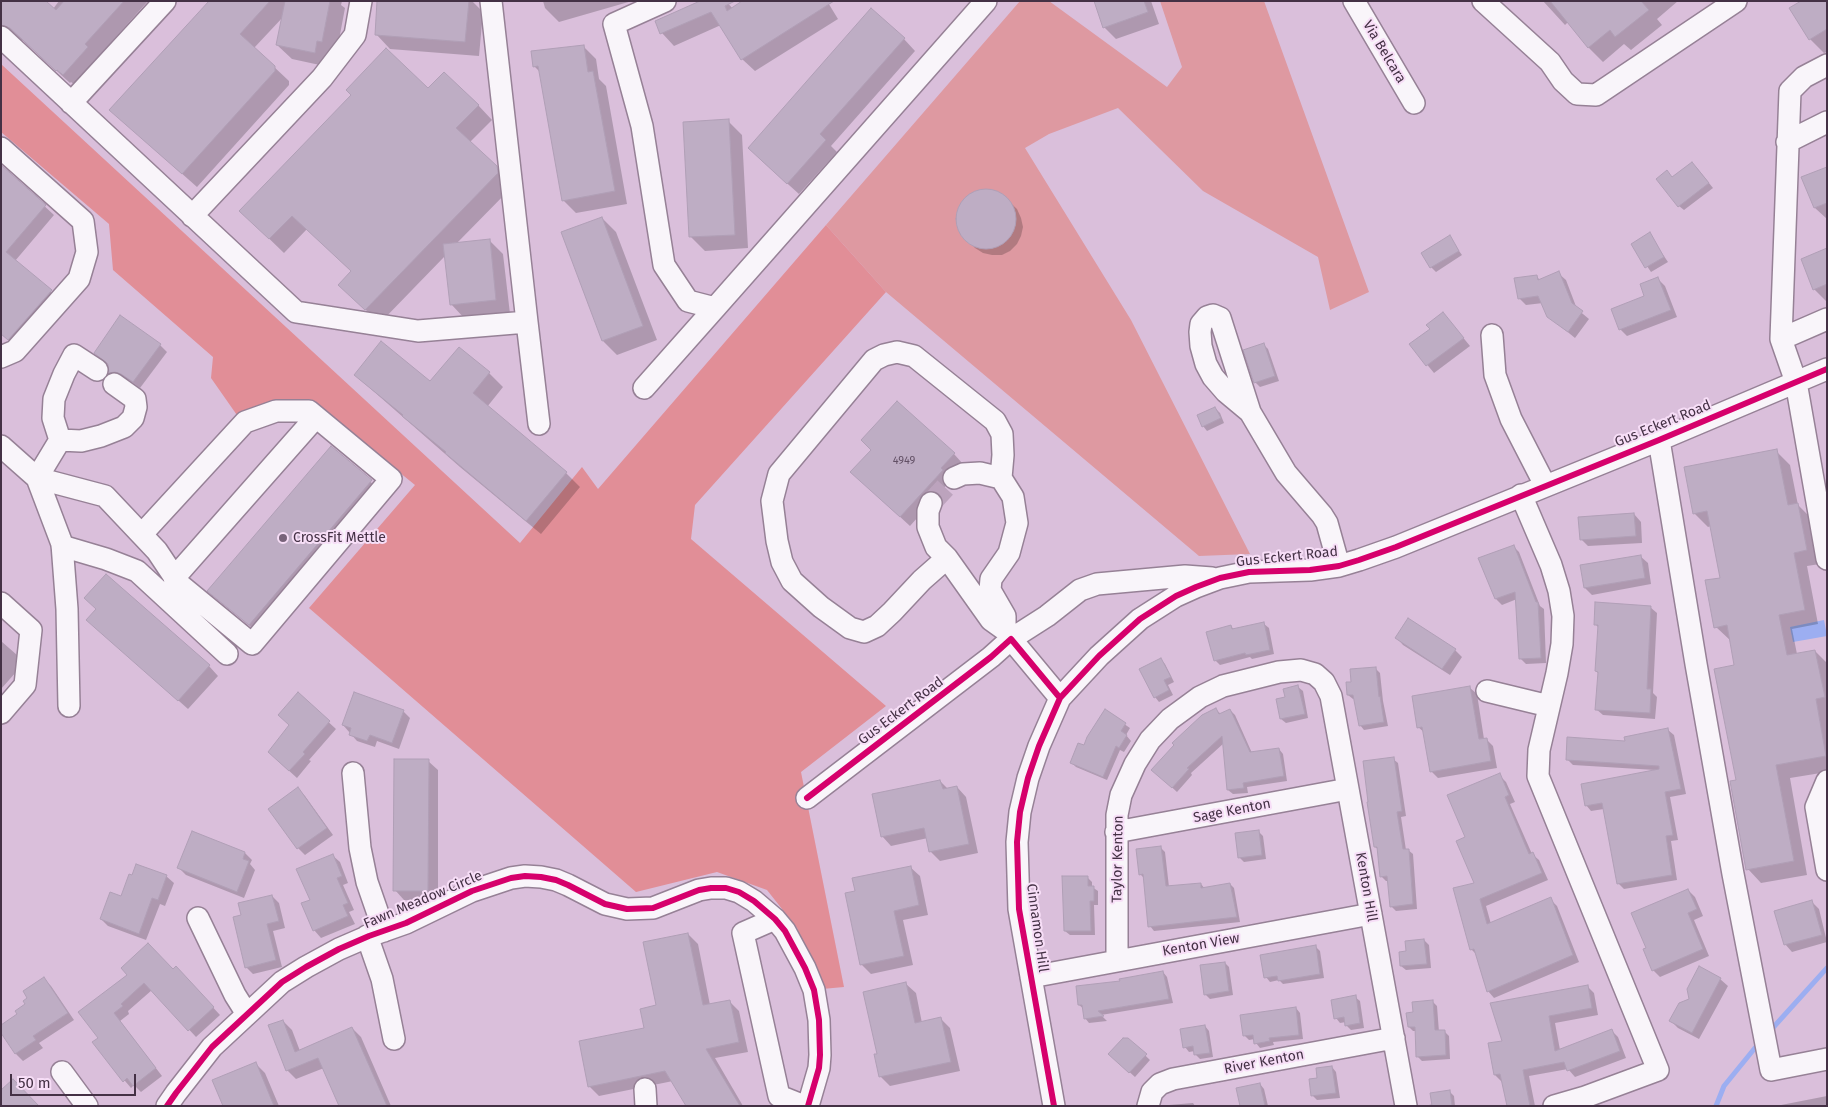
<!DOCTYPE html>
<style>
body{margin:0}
#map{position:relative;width:1828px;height:1107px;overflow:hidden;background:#dabfdb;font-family:"Fira Sans",sans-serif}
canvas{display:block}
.frame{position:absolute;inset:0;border:2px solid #443145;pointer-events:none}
.scale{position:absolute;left:10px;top:1074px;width:126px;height:22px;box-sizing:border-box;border:2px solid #443145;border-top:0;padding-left:6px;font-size:15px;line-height:18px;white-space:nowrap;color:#443145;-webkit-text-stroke:4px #f7def7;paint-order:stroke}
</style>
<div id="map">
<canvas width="1828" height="1107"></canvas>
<div class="frame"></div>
<div class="scale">50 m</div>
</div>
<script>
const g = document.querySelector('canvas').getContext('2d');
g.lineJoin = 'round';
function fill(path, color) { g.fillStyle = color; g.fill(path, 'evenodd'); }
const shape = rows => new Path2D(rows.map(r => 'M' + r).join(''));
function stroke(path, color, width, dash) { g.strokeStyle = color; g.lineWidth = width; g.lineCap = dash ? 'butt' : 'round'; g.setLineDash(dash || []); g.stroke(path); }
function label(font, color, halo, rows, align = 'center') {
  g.font = font + ' "Fira Sans",sans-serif'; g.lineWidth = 4; g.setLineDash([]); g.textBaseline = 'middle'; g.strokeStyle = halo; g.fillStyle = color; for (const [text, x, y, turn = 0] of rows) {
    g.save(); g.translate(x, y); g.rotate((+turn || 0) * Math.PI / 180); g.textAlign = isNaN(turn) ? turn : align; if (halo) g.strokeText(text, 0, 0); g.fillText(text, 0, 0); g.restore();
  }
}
const green = shape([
 [1020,1,1049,1,1167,87,1182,67,1160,1,1264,1,1369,292,1330,310,1318,257,1203,191,1118,108,1049,134,1025,148,1131,320,1250,554,1199,556,886,292,826,225]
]);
const forest = shape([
 [1,64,520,543,582,467,598,489,826,225,886,292,695,505,691,539,886,706,801,772,844,987,822,989,797,928,767,890,717,872,636,892,309,608,415,485,309,399,239,418,211,378,213,357,113,270,109,224,1,132]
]);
const water = shape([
 [1824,620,1827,636,1793,642,1790,627]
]);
const shadow = shape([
 [59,1,148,1,97,58,100,61,77,87,71,82,70,83,24,41,15,38,1,25,53,9],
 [210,1,342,1,341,5,345,8,336,56,329,67,292,59,277,45,284,16,254,48,289,81,289,85,197,187,110,110],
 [379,1,472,1,483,12,479,56,390,49,376,34],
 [543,1,632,1,559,22,545,8],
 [726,1,733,9,827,1,838,19,755,71,742,59,721,25,674,46,662,33,656,22],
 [1095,1,1151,1,1159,24,1116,39,1104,27],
 [1543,1,1678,1,1657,19,1662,25,1631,50,1624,44,1603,62,1589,48,1568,22,1565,25],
 [1827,1,1827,52,1824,53,1810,39],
 [904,39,915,51,831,146,837,152,799,194,761,160],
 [583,46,596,59,599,79,606,86,627,204,576,213,563,200,540,72,534,66],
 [428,90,478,105,492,120,470,142,511,182,511,188,457,243,489,240,503,254,510,314,465,319,451,304,445,256,380,323,354,299,352,272,307,229,284,253,255,225],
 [728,121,742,135,748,248,705,251,691,237],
 [1,166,54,215,15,261,61,301,19,348,1,334],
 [1697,168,1713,188,1684,210,1679,206,1673,179],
 [1827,168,1827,219,1815,208,1803,178],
 [984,191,993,191,1002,195,1017,209,1021,218,1023,227,1021,236,1017,244,1010,251,1002,255,992,255,983,253,975,248,961,233,958,224,958,215,961,206,967,199,974,193],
 [602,218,616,232,657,340,617,355,603,341,562,233],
 [1649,234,1668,262,1651,272,1632,244],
 [1449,237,1462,255,1436,272,1431,267],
 [1827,250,1827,302,1814,289],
 [1558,273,1566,280,1577,309,1589,319,1575,338,1548,316,1543,303,1526,305,1519,298,1536,276,1540,280],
 [1658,279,1665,286,1677,317,1627,336,1620,329,1646,297],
 [1443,313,1470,346,1434,373,1411,345,1431,329],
 [160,345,167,352,140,388,129,380,123,378,117,379,110,372,109,365,95,353],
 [1264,345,1268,349,1279,381,1260,387,1255,382],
 [489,373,503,387,487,407,566,473,580,487,541,534,460,467,355,375,430,383],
 [1215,408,1220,413,1224,423,1207,431,1203,426],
 [331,448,381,491,259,634,209,591],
 [1776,451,1790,465,1798,505,1811,518,1820,564,1807,566,1818,624,1792,629,1797,654,1815,651,1827,663,1827,772,1790,778,1807,875,1761,883,1748,869,1737,781,1736,666,1731,641,1716,627,1721,578,1711,526,1708,527,1694,513],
 [954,454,963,464,951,480,910,526,861,481],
 [1634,514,1641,522,1642,543,1588,546,1581,539],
 [1513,546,1519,552,1540,606,1544,609,1546,663,1526,664,1520,658,1517,599,1502,605,1496,599],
 [1640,556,1648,563,1651,584,1592,595,1585,588,1581,566],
 [1650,607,1657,613,1653,693,1657,697,1655,719,1603,715,1596,709,1599,674,1596,671,1599,628,1595,624],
 [1264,624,1269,628,1274,654,1252,659,1250,657,1220,665,1215,660,1231,626,1234,630],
 [98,629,209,666,218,676,188,709],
 [1396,637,1455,650,1462,657,1450,675,1403,645],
 [1,641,25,662,1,689],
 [1160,659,1165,664,1174,682,1168,685,1173,695,1159,702,1155,697],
 [1375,668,1380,673,1383,701,1388,726,1364,730,1360,725,1355,699,1353,699,1348,695,1353,683],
 [1298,687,1303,691,1308,718,1286,723,1281,719,1286,698],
 [1469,687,1477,694,1484,739,1486,739,1493,746,1497,768,1438,778,1431,771,1425,733,1418,727],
 [298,694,336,729,309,760,311,761,297,778,276,759,291,725],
 [1216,710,1221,714,1230,710,1235,715,1252,753,1279,749,1283,754,1287,781,1247,787,1248,793,1233,794,1228,790,1224,743,1191,773,1192,775,1177,792,1153,770],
 [403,711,410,718,399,749,377,741,375,747,357,741,343,725],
 [1105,711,1130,728,1126,735,1131,741,1124,752,1120,750,1107,780,1076,767,1071,762,1084,747],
 [1668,730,1674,735,1686,794,1670,797,1678,840,1671,841,1677,880,1624,889,1618,883,1604,809,1591,811,1586,805,1655,770,1573,765,1567,759],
 [1393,759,1398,763,1406,816,1401,817,1406,850,1408,850,1413,854,1417,909,1396,911,1391,906,1389,881,1386,881,1381,876,1379,850,1375,847,1370,803],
 [428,761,438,770,438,900,404,900,395,890],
 [1499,775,1506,782,1515,802,1510,804,1532,854,1539,860,1548,880,1486,906,1491,924,1550,899,1557,906,1579,962,1494,998,1488,991,1477,955,1471,949,1476,884,1467,838],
 [940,781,948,789,957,787,966,797,978,853,940,861,931,852,928,838,891,846,882,836],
 [298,789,305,796,333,835,305,855,298,848,270,809],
 [1258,831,1263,836,1266,859,1244,862,1239,857],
 [1160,847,1165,852,1169,887,1201,884,1205,889,1230,884,1234,888,1240,922,1154,931,1150,926,1145,879,1140,874],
 [245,853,252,860,250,864,255,870,244,898,186,875,179,868],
 [332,855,340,862,348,883,343,885,354,910,349,912,355,924,321,938,314,930,311,901],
 [910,867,920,876,928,915,903,920,913,965,871,974,861,964,856,892],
 [166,876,174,883,165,906,160,904,146,940,108,926,101,919,122,897],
 [1087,877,1092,882,1092,887,1098,891,1098,905,1094,905,1095,935,1070,935,1065,931],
 [1688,890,1695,897,1703,916,1694,920,1709,956,1660,977,1653,970,1647,949],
 [272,896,279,903,285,928,273,931,282,967,253,974,246,967],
 [1812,902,1819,909,1827,942,1792,952,1785,944],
 [688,934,698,944,710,1005,729,1001,739,1011,748,1052,715,1058,743,1106,687,1106,673,1081,599,1096,589,1086,646,1029],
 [1424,940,1429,945,1431,968,1406,970,1401,966,1407,952],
 [1315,946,1320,951,1324,978,1283,984,1279,980,1270,982,1266,977],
 [1225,963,1229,967,1233,995,1210,999,1205,994],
 [1699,968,1720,979,1728,986,1699,1039,1678,1028,1671,1021,1691,1000],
 [173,971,183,975,220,1015,196,1037,152,990,128,1011,129,1014,120,1021,162,1076,141,1092,134,1085,131,1088,114,1068,100,1038,129,975],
 [1163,972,1167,977,1173,1003,1101,1015,1107,1021,1089,1023,1085,1018,1084,1009,1079,1005,1121,982],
 [44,979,51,986,74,1020,39,1043,43,1048,23,1061,16,1054,1,1031,19,1015],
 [906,984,916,993,922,1023,941,1019,950,1028,960,1071,890,1086,880,1076,878,1054],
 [1587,986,1594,993,1598,1015,1555,1023,1560,1050,1611,1030,1618,1037,1626,1058,1575,1077,1568,1069,1529,1076,1535,1106,1508,1106,1502,1082,1495,1075,1503,1042],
 [1355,997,1360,1001,1364,1028,1351,1030,1346,1025,1346,1022,1340,1023,1336,1018],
 [1432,1001,1437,1006,1439,1032,1444,1031,1449,1036,1450,1059,1422,1061,1417,1056,1416,1031,1413,1031,1409,1027,1415,1013],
 [1296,1008,1300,1013,1303,1039,1273,1042,1274,1045,1260,1048,1256,1043,1255,1039,1249,1040,1245,1036,1242,1016],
 [283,1021,292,1030,300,1051,352,1028,361,1037,391,1106,341,1106,324,1068,296,1079,287,1070],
 [1205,1026,1209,1031,1213,1057,1200,1059,1196,1055,1195,1051,1189,1052,1185,1047],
 [1128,1039,1150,1060,1135,1077,1115,1059],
 [255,1063,265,1073,279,1106,224,1106],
 [1332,1067,1336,1072,1340,1098,1317,1100,1313,1096,1311,1080,1318,1079],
 [1260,1084,1264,1089,1268,1106,1242,1106],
 [1449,1091,1454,1096,1455,1106,1425,1106,1433,1104],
 [1827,1096,1827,1106,1776,1106],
 [1193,1103,1195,1106,1169,1106,1169,1105]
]);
const stream = shape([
 [1770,1031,1827,968],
 [1716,1106,1724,1086,1759,1043]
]);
const building = shape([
 [1,1,46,1,56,10,64,1,124,1,85,44,88,47,63,75,57,70,56,71,10,28,1,25,1,1],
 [209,1,270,1,240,34,275,66,275,71,182,174,109,110,209,1],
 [285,1,330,1,322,42,317,41,315,53,276,45,285,1],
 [377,1,469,1,465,42,375,35,377,1],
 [700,1,735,1,725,6,727,11,742,1,834,1,741,60,711,12,660,34,655,21,700,1],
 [1094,1,1144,1,1148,12,1103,28,1094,1],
 [1550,1,1641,1,1649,10,1615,37,1610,30,1588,48,1550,1],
 [1801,1,1827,1,1827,29,1809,40,1789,8,1801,1],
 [871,8,905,38,820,134,826,140,787,184,748,148,871,8],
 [584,45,588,72,593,71,615,191,562,201,538,66,533,67,531,51,584,45],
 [386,48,428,88,444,72,479,105,456,128,497,166,498,173,365,310,338,285,351,271,292,216,269,239,239,211,351,95,346,90,386,48],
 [729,119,735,235,689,237,683,122,729,119],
 [1692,162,1709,183,1678,207,1656,179,1667,170,1672,177,1692,162],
 [1,165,46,205,6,252,52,290,8,340,1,334,1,165],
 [1827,167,1827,203,1814,208,1801,177,1827,167],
 '956 219a30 30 0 1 1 60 0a30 30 0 1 1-60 0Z',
 [602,217,643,326,602,341,561,232,602,217],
 [1650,232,1664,257,1645,268,1631,244,1650,232],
 [1450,235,1459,251,1430,268,1421,253,1450,235],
 [490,239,496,300,450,305,443,244,490,239],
 [1827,248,1827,284,1813,290,1801,259,1827,248],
 [1559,271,1572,303,1583,311,1568,332,1547,317,1538,296,1518,299,1514,278,1537,275,1538,280,1559,271],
 [1658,277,1671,310,1619,330,1611,309,1644,296,1640,284,1658,277],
 [1443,312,1464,338,1426,366,1409,344,1430,329,1426,325,1443,312],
 [120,315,161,344,133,382,121,374,115,372,109,373,108,364,94,353,120,315],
 [381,341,430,381,459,347,490,372,473,393,567,472,526,521,445,453,446,452,402,416,403,415,354,375,381,341],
 [1264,343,1275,376,1254,383,1243,350,1264,343],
 [897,401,955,453,941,468,943,470,900,517,850,472,871,450,861,440,897,401],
 [1215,407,1221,418,1202,427,1197,415,1215,407],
 [331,446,372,480,249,625,207,591,331,446],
 [1777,449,1788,505,1798,503,1807,550,1794,553,1805,610,1779,615,1787,655,1815,650,1825,697,1816,699,1826,756,1776,765,1794,861,1746,870,1730,781,1736,780,1714,669,1734,665,1727,625,1714,628,1705,580,1720,578,1707,511,1693,514,1684,467,1777,449],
 [1634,513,1636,536,1580,540,1578,517,1634,513],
 [1514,545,1536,602,1538,602,1541,658,1519,659,1515,592,1495,599,1478,558,1514,545],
 [1641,555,1645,578,1584,588,1580,565,1641,555],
 [106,574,210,665,178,701,86,620,96,609,84,598,106,574],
 [1595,602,1651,606,1647,689,1651,689,1650,713,1595,710,1598,672,1595,671,1598,625,1594,625,1595,602],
 [1408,618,1456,649,1442,669,1395,638,1408,618],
 [1264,622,1270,650,1246,655,1245,653,1214,661,1206,632,1231,625,1232,629,1264,622],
 [1161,658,1171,677,1164,680,1169,690,1154,698,1139,669,1161,658],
 [1376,667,1379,697,1380,696,1384,722,1359,726,1353,695,1347,695,1346,682,1351,682,1350,669,1376,667],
 [1298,685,1305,714,1280,719,1276,699,1285,697,1283,689,1298,685],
 [1470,686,1479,739,1487,738,1491,761,1430,772,1422,727,1417,728,1412,696,1470,686],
 [298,692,330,721,303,752,305,754,289,771,268,752,289,725,278,715,298,692],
 [354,692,404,710,392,743,370,735,367,741,349,735,351,728,342,725,354,692],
 [1216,708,1219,714,1230,709,1250,752,1279,748,1284,776,1243,783,1244,788,1227,790,1222,736,1187,768,1189,769,1172,788,1151,770,1174,745,1172,743,1202,715,1216,708],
 [1105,709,1126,723,1121,731,1127,735,1119,748,1116,746,1103,777,1070,763,1078,743,1084,745,1087,737,1105,709],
 [1668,728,1681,789,1665,792,1673,835,1666,836,1672,875,1617,884,1602,803,1585,806,1581,784,1659,769,1659,766,1566,760,1567,737,1625,741,1624,737,1668,728],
 [1394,757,1402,811,1397,812,1403,849,1409,849,1413,904,1390,907,1387,876,1380,877,1377,847,1374,847,1367,802,1368,802,1363,761,1394,757],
 [394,759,429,759,428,891,393,891,394,759],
 [1500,773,1509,795,1505,797,1529,854,1533,852,1542,873,1480,899,1487,924,1551,897,1573,955,1487,992,1474,949,1470,950,1453,888,1474,883,1456,841,1465,837,1447,795,1500,773],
 [940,780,943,789,957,786,969,844,929,852,924,828,881,837,872,794,940,780],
 [298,787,327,828,297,849,268,809,298,787],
 [1259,830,1262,855,1238,858,1235,833,1259,830],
 [192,831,245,852,243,859,249,861,237,892,177,868,192,831],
 [1161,846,1166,886,1201,883,1201,888,1230,883,1237,917,1148,927,1143,874,1139,875,1136,849,1161,846],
 [333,854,342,876,337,878,348,903,343,905,348,916,313,931,301,903,310,900,296,869,333,854],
 [136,864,167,875,158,900,152,898,139,934,100,919,110,892,121,896,129,874,132,875,136,864],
 [911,866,919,905,894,911,904,956,860,965,845,893,855,891,852,878,911,866],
 [1062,876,1088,876,1088,886,1094,886,1094,901,1090,901,1091,931,1064,931,1062,876],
 [1688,889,1697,909,1688,913,1703,949,1652,971,1643,949,1646,948,1631,913,1688,889],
 [272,895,279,921,267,924,276,960,245,968,233,917,241,915,238,903,272,895],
 [1812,900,1822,935,1784,945,1774,911,1812,900],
 [688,933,703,1005,730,1000,739,1042,706,1049,740,1106,686,1106,665,1071,588,1087,579,1041,644,1028,640,1009,656,1005,643,942,688,933],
 [1424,939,1427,964,1400,966,1399,952,1406,951,1405,941,1424,939],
 [148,943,173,969,176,966,214,1007,188,1031,144,983,121,1004,123,1006,114,1013,156,1068,133,1086,127,1078,123,1082,92,1042,98,1038,78,1012,127,975,121,968,148,943],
 [1316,945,1320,974,1278,981,1277,976,1264,978,1260,955,1316,945],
 [1225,962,1229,991,1204,995,1200,965,1225,962],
 [1699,966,1721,978,1692,1033,1669,1021,1679,1003,1689,999,1687,989,1699,966],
 [1163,971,1169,999,1098,1011,1104,1016,1084,1019,1082,1005,1078,1005,1076,986,1120,981,1119,979,1163,971],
 [44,977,68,1013,33,1036,36,1040,15,1054,1,1033,1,1025,17,1014,15,1011,25,1004,23,1001,27,998,23,991,44,977],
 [906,982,915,1023,941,1017,951,1062,879,1077,874,1054,877,1054,863,992,906,982],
 [1588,985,1592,1008,1549,1016,1555,1051,1612,1029,1620,1051,1567,1071,1564,1062,1523,1070,1530,1106,1507,1106,1500,1074,1494,1075,1488,1043,1502,1041,1490,1003,1588,985],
 [1356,995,1360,1023,1345,1026,1344,1017,1334,1019,1331,1000,1356,995],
 [1433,1000,1435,1030,1445,1030,1446,1055,1416,1057,1415,1027,1408,1027,1406,1013,1413,1012,1412,1002,1433,1000],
 [1296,1007,1299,1035,1269,1038,1270,1041,1254,1044,1253,1035,1243,1036,1240,1015,1296,1007],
 [283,1020,295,1052,352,1027,387,1106,339,1106,318,1058,286,1071,268,1025,283,1020],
 [1205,1025,1210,1053,1194,1055,1193,1046,1183,1048,1180,1029,1205,1025],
 [1123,1038,1128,1038,1147,1054,1129,1073,1108,1054,1123,1038],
 [256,1062,274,1106,223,1106,212,1080,256,1062],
 [1332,1066,1336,1093,1311,1096,1309,1079,1317,1078,1316,1068,1332,1066],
 [13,1079,39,1106,1,1106,1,1090,13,1079],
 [1260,1083,1265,1106,1240,1106,1236,1088,1260,1083],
 [1450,1090,1452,1106,1432,1106,1430,1093,1450,1090]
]);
const minorTunnel = shape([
 [931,503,954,478]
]);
const minor = shape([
 [665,1,614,24,642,126,664,265,688,301,715,308,986,1],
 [1354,1,1414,103],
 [1483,1,1550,62,1563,81,1577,94,1596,95,1736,1],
 [1,37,296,312,418,331,527,322,491,1],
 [1827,65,1804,77,1790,91,1781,339,1796,382,1827,559],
 [71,103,165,1],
 [1787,142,1827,122],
 [1,148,83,221,87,252,79,279,15,351,1,357],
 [192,216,322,78,355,35,361,1],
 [527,322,539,424],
 [1492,335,1495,375,1511,419,1545,485],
 [1781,339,1827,319],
 [97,370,74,355,64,374,54,399,53,418,60,440,81,441,101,436,124,427,133,418,136,407,135,399,114,384],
 [644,388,715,308],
 [1250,412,1226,392,1213,377,1206,364,1201,346,1200,332,1201,324,1207,317,1213,315,1220,318,1250,412,1286,473,1322,515,1327,523,1339,566],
 [1659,440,1696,664,1733,874,1771,1070,1827,1059],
 [1,446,37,478,105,496,157,551,179,584,252,644,391,479,309,411,276,411,245,422,142,534],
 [37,478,62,544,67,609,69,706],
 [37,478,60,440],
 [954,478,963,474,980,473,1001,478],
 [1521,495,1551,565,1559,591,1563,616,1562,644,1557,673,1539,750,1538,776,1658,1070,1585,1097,1554,1106],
 [931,503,928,511,928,527,936,547,947,558,991,620,1005,630,1011,639,1047,616,1080,590,1097,584,1185,576,1212,578],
 [62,546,106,559,137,571,227,654],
 [947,558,922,580,892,612,877,626,864,632,850,628,821,607,792,581,782,562,777,541,772,501,779,474,874,360,884,355,897,352,914,356,995,421,1002,434,1003,455,1001,478,1013,497,1017,523,1009,553,991,579,990,590,1005,616,1005,630],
 [174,578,316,417],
 [1,603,31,630,25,685,1,713],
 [1487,691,1549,706],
 [353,773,360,848,367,882,384,931],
 [1827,781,1816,807,1827,870],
 [807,798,991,657,1011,639,1060,698],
 [1116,832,1348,789],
 [198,918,235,995,247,1014],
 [775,919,743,933,779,1096,804,1106],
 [367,936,382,979,394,1039],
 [1117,960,1117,815,1121,795,1135,764,1150,740,1170,719,1200,697,1223,686,1279,672,1301,670,1315,674,1324,682,1331,696,1406,1106],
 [1031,977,1371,914],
 [62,1072,87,1106],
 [645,1089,646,1106],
 [167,1106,176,1093,212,1047,282,982,306,967,339,949,369,936,406,923,472,891,511,878,525,876,541,877,556,880,568,885,605,904,627,909,653,908,699,890,711,888,726,888,739,892,754,901,775,919,785,931,805,968,814,990,819,1020,820,1055,819,1068,808,1106],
 [1054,1106,1019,909,1017,842,1020,812,1028,778,1039,746,1060,698,1099,656,1140,619,1176,596,1196,587,1220,578,1249,572,1310,570,1339,566,1359,560,1396,547,1659,440,1827,369],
 [1148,1106,1152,1092,1160,1084,1173,1079,1394,1038]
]);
const cycleway = shape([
 [807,798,991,657,1011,639,1060,698],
 [167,1106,176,1093,212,1047,282,982,306,967,339,949,369,936,406,923,472,891,511,878,525,876,541,877,556,880,568,885,605,904,627,909,653,908,699,890,711,888,726,888,739,892,754,901,775,919,785,931,805,968,814,990,819,1020,820,1055,819,1068,808,1106],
 [1054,1106,1019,909,1017,842,1020,812,1028,778,1039,746,1060,698,1099,656,1140,619,1176,596,1196,587,1220,578,1249,572,1310,570,1339,566,1359,560,1396,547,1659,440,1827,369]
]);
const markers = [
 [283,538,5,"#78637a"]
];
const numberNames = [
 ["4949",904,461]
];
const streetNames = [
 ["Via Belcara",1384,52,59],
 ["Gus Eckert Road",1663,424,-22],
 ["Gus Eckert Road",1287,557,-6],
 ["Gus Eckert Road",901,711,-37],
 ["Sage Kenton",1232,811,-11],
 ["Taylor Kenton",1118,859,-89],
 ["Kenton Hill",1366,887,80],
 ["Fawn Meadow Circle",423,900,-23],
 ["Cinnamon Hill",1037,928,82],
 ["Kenton View",1201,945,-10],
 ["River Kenton",1264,1062,-11]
];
const poiNames = [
 ["CrossFit Mettle",293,538]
];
fill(green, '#de99a1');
fill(forest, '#e18e97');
fill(water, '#9caef1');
fill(shadow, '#0003');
stroke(stream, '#9caef1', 5);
fill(building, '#beadc4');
stroke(building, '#b09fb6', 1);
stroke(minorTunnel, '#bca3bd', 21, [21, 11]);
stroke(minor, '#968196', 24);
stroke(minor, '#f9f5fa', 21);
stroke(cycleway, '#d6006c', 6);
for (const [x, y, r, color] of markers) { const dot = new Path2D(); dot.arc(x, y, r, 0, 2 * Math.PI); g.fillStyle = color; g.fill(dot); stroke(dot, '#f7def7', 2); }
label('11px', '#625065', null, numberNames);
label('14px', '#443145', '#f7def7', streetNames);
label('14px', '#443145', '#f7def7', poiNames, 'left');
</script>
